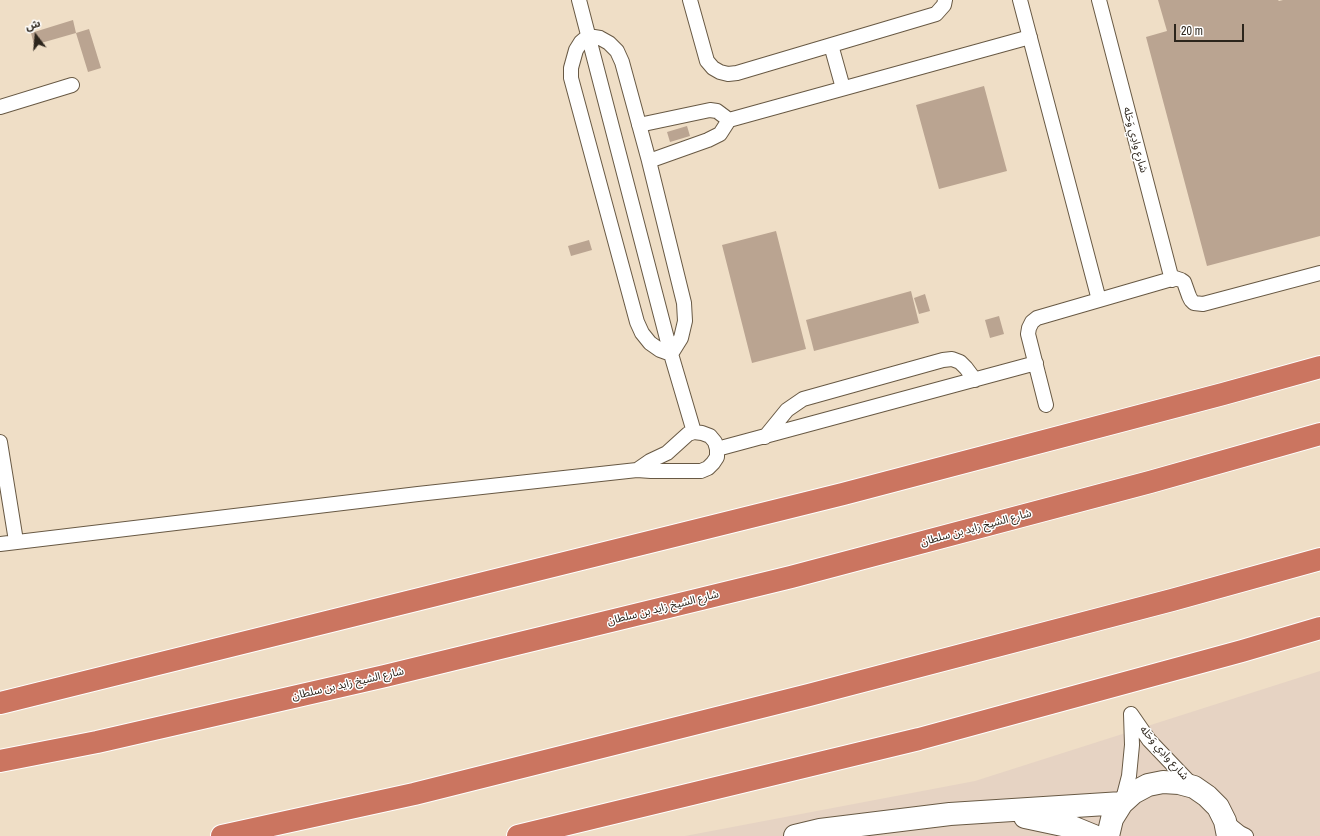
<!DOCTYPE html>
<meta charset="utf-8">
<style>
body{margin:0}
#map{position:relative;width:1320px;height:836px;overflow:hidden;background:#efdec6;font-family:"Archivo Narrow","Noto Sans Arabic",sans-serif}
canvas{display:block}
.north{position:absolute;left:16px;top:16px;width:40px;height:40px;-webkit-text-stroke:3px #fff;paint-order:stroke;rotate:344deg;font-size:11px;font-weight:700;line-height:16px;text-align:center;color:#2c251c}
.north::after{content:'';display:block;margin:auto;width:14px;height:18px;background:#2c251c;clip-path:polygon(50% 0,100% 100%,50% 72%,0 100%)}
.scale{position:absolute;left:1174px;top:24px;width:70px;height:18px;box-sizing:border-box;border:2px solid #2c251c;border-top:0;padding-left:5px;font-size:12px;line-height:14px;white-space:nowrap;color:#2c251c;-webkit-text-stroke:3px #fff;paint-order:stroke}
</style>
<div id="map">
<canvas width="1320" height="836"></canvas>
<div class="north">ش</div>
<div class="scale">20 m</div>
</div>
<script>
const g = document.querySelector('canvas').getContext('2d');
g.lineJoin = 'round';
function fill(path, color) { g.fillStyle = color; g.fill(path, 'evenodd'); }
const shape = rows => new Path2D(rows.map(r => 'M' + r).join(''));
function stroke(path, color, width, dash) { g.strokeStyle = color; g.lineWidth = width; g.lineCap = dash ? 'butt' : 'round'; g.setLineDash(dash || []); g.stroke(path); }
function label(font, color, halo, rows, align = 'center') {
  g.font = font + ' "Archivo Narrow","Noto Sans Arabic",sans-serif'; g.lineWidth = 3; g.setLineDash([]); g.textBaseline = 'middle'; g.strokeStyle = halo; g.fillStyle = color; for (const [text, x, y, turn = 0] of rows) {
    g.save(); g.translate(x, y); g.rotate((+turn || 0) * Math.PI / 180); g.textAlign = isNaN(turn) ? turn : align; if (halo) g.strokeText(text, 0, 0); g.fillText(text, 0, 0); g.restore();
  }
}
const education = shape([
 [1320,671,1320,836,685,836,975,781]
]);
const building = shape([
 [1158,0,1278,0,1279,1,1283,0,1320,0,1320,236,1207,266,1146,37,1167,31],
 [73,20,76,33,34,45,31,33],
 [89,29,101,68,88,72,76,33],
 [984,86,1007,171,939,189,916,105],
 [687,126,690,136,670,142,667,132],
 [776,231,806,349,752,363,722,245],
 [589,240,592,250,571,256,568,246],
 [911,291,919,323,814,351,806,320],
 [925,294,930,311,919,314,914,298],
 [999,316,1004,334,990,338,985,320]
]);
const lane = shape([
 [579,0,671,354,694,432],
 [690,0,707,61,713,68,720,72,728,74,737,73,936,14,944,5,945,0],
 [1020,0,1099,300],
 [1099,0,1172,280],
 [588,36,600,38,609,43,617,51,622,62,649,161,684,303,685,321,681,338,671,354,660,350,650,343,642,333,637,322,571,78,571,68,576,50,581,42,588,36],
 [831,45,843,88],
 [0,107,72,85],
 [639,125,710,110,717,111,729,120],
 [649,161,708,140,720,134,729,120,1030,37],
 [1046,405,1028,334,1029,328,1032,322,1037,318,1175,278,1181,280,1184,282,1189,296,1191,300,1194,303,1203,304,1320,273],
 [765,437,787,410,803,399,943,360,952,359,960,362,966,368,975,380],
 [0,442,16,541],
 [717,449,1036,363],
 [0,544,418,494,637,470,651,471,701,471,708,468,713,463,717,457,717,449,715,442,710,436,702,433,694,432,688,434,667,453,650,461,637,470],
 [1131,714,1149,740,1193,786],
 [1122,803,1129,776,1132,745,1131,714],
 [1225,821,1240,833,1246,836]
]);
const street = shape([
 [1025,817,1072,827,1094,836],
 [795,836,820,830,950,814,1122,803],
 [1108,836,1112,819,1122,803,1133,793,1148,785,1163,782,1179,783,1194,787,1207,796,1218,807,1225,821,1228,836]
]);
const highway = shape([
 [0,703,843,494,1223,394,1320,367],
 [0,761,97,742,385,676,791,577,1150,482,1320,434],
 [222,836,414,794,809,695,1172,600,1320,559],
 [518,836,919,739,1242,651,1320,628]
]);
const streetNames = [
 ["شارع وادِي وَحَله",1135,140,75],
 ["شارع الشيخ زايد بن سلطان",976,528,-15],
 ["شارع الشيخ زايد بن سلطان",663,608,-14],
 ["شارع الشيخ زايد بن سلطان",348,684,-13],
 ["شارع وادِي وَحَله",1164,753,49]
];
fill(education, '#e6d3c3');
fill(building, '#baa491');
stroke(lane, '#685944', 16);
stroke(street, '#685944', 24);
stroke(highway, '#fff', 24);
stroke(lane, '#fff', 14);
stroke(street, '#fff', 22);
stroke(highway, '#cb7560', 22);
label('11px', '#2c251c', '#fff', streetNames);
</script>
